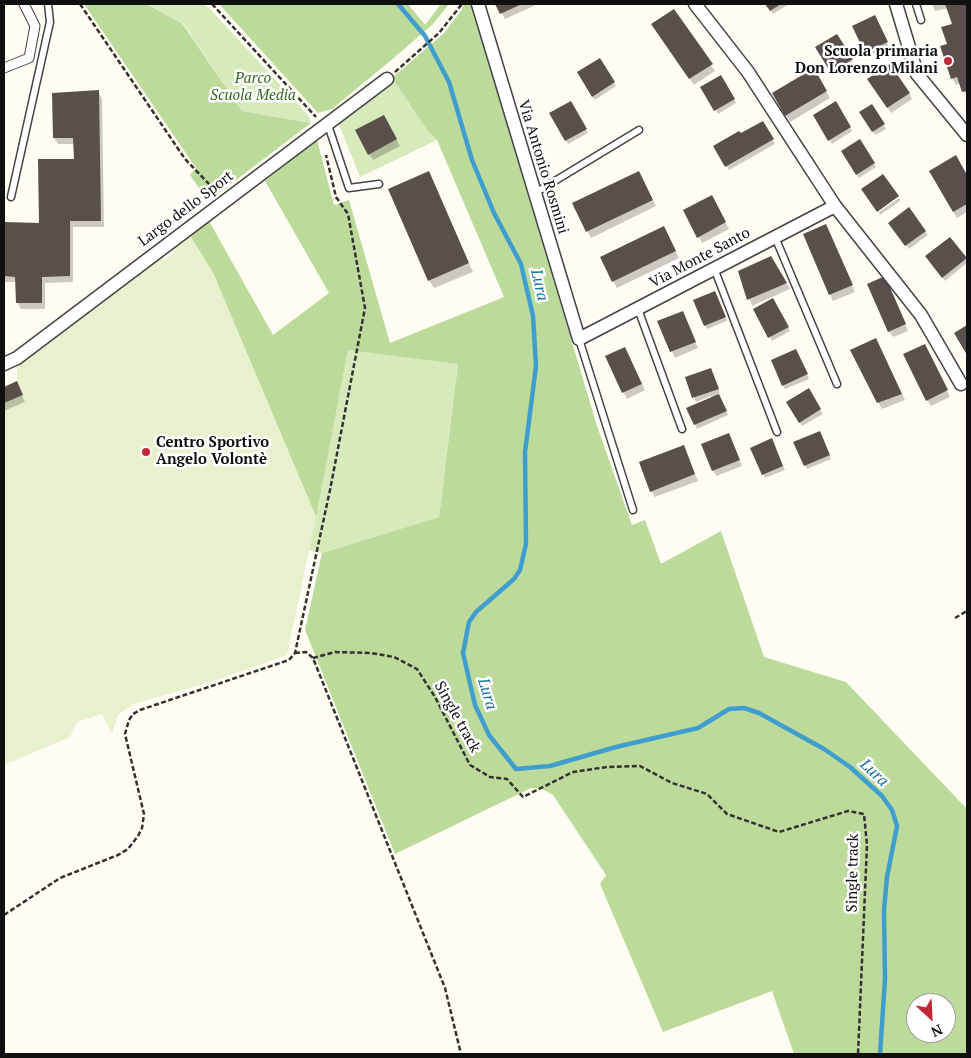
<!DOCTYPE html>
<meta charset="utf-8">
<style>
body{margin:0}
#map{position:relative;width:971px;height:1058px;overflow:hidden;background:#fffcf3;font-family:"PT Serif",serif}
canvas{display:block}
.frame{position:absolute;inset:0;border:5px solid #101010;pointer-events:none}
.north{position:absolute;left:906px;top:993px;width:50px;height:50px;box-sizing:border-box;background:#fff;border:1px solid #9f9f9f;border-radius:50%;rotate:155deg;font-size:14px;font-weight:700;line-height:20px;text-align:center;color:#101010}
.north::after{content:'';display:block;margin:auto;width:18px;height:22px;background:#c12739;clip-path:polygon(50% 0,100% 100%,50% 72%,0 100%)}
</style>
<div id="map">
<canvas width="971" height="1058"></canvas>
<div class="frame"></div>
<div class="north">N</div>
</div>
<script>
const g = document.querySelector('canvas').getContext('2d');
g.lineJoin = 'round';
function fill(path, color) { g.fillStyle = color; g.fill(path, 'evenodd'); }
const shape = rows => new Path2D(rows.map(r => 'M' + r).join(''));
function stroke(path, color, width, dash) { g.strokeStyle = color; g.lineWidth = width; g.lineCap = dash ? 'butt' : 'round'; g.setLineDash(dash || []); g.stroke(path); }
function label(font, color, halo, rows, align = 'center') {
  g.font = font + ' "PT Serif",serif'; g.lineWidth = 5; g.setLineDash([]); g.textBaseline = 'middle'; g.strokeStyle = halo; g.fillStyle = color; for (const [text, x, y, turn = 0] of rows) {
    g.save(); g.translate(x, y); g.rotate((+turn || 0) * Math.PI / 180); g.textAlign = isNaN(turn) ? turn : align; if (halo) g.strokeText(text, 0, 0); g.fillText(text, 0, 0); g.restore();
  }
}
const green = shape([
 [146,4,203,4,210,9,308,115,311,123,242,111,183,23],
 [392,78,427,130,437,140,360,177,338,122],
 [348,350,458,363,439,517,322,553,309,550]
]);
const forest = shape([
 [84,4,146,4,182,23,242,111,311,123,215,196,204,196,190,175,196,168],
 [219,4,408,4,425,25,441,4,449,4,433,24,389,62,332,109,318,113],
 [464,4,471,4,597,426,632,525,645,520,661,564,721,531,764,657,846,682,967,809,967,1054,794,1054,772,991,663,1032,600,884,606,875,553,795,542,789,531,788,395,854,305,630,322,553,439,517,458,364,348,350,316,517,213,273,189,234,209,221,273,335,329,293,265,181,317,140,334,205,349,200,390,343,504,297,437,140,427,130,392,78,444,33,461,11],
 [916,1003,946,1003,946,1033,916,1033]
]);
const pitch = shape([
 [189,234,213,273,316,517,287,655,214,681,133,704,118,715,112,734,102,714,77,722,70,737,4,765,4,387,17,381,17,361,157,256,164,260,175,253,173,246]
]);
const shadow = shape([
 [497,4,538,4,505,19],
 [766,4,789,4,773,14],
 [932,4,967,4,967,98,961,83,956,85,952,78,948,45,953,25,948,8,935,11],
 [674,11,715,71,694,85,657,31],
 [876,21,889,47,869,56,854,27],
 [837,36,854,64,834,76,817,48],
 [600,60,616,86,595,100,578,73],
 [813,70,830,98,790,122,773,93],
 [721,76,736,103,718,114,702,87],
 [873,86,909,93,912,99,891,113],
 [98,92,102,98,104,227,73,227,73,282,45,283,45,309,21,309,17,302,17,282,5,282,4,279,4,224,40,225,76,161,75,144,58,144,54,138],
 [570,103,588,133,568,144,551,114],
 [835,103,852,131,832,144,815,116],
 [871,106,886,129,875,135,861,113],
 [384,117,400,146,373,160,357,131],
 [762,122,775,144,729,170,714,147],
 [860,141,876,167,859,178,842,152],
 [955,157,967,178,967,212,957,218,930,172],
 [429,172,473,272,434,288,429,280],
 [642,179,656,206,591,238,574,204],
 [711,197,729,229,702,243,684,211],
 [899,198,900,201,880,215,879,212],
 [909,209,928,235,909,249,892,227],
 [826,225,855,292,833,301,804,235],
 [667,234,679,258,617,288,601,258],
 [770,258,790,289,752,306,740,272],
 [965,259,967,263,945,281,929,260],
 [888,284,908,331,893,337,889,331],
 [717,296,727,321,707,329,705,325],
 [773,300,790,331,772,341,755,310],
 [683,312,698,348,675,358,659,322],
 [879,346,905,400,882,409,878,402],
 [928,351,950,397,931,406,927,400],
 [628,354,645,390,627,399,606,357],
 [798,354,809,379,785,389,783,385],
 [713,373,720,393,718,394,728,415,697,429,688,409,712,398,711,396,696,402,687,378],
 [16,383,25,402,4,411,4,388],
 [808,390,823,414,802,426,788,402],
 [729,435,742,466,716,476,713,470],
 [821,436,831,459,807,469,805,465],
 [773,444,785,470,765,478,752,448],
 [683,446,698,481,655,497,651,491]
]);
const stream = shape([
 [398,4,425,36,449,82,472,160,494,213,521,264,533,316,536,366,525,452,526,544,520,570,514,579,476,612,469,622,463,653,475,705,489,735,516,769,550,766,616,747,698,728,729,709,744,708,759,713,824,749,850,767,882,796,892,810,897,826,887,877,884,910,885,979,880,1054]
]);
const building = shape([
 [495,4,522,4,500,14],
 [765,4,781,4,770,11],
 [945,4,967,4,967,91,962,92,957,77,951,79,940,46,947,44,941,27,952,24],
 [674,9,713,64,689,79,651,24],
 [875,15,888,42,865,53,852,26],
 [837,34,853,59,831,73,815,47],
 [600,58,615,82,592,97,577,72],
 [890,64,910,93,887,108,867,79],
 [814,68,827,91,785,116,772,93],
 [721,75,735,99,714,111,700,87],
 [99,90,101,221,70,221,70,276,42,277,42,303,16,303,15,277,4,276,4,222,39,223,38,159,74,159,73,138,53,138,52,93],
 [571,101,587,129,565,141,549,113],
 [836,101,851,127,828,141,813,115],
 [872,104,885,124,872,132,859,112],
 [384,115,397,139,368,155,355,130],
 [763,121,774,139,725,167,713,146,739,131,741,133],
 [860,139,875,163,856,175,841,151],
 [956,155,967,175,967,204,953,212,929,171],
 [429,171,469,263,428,281,388,189],
 [639,171,653,200,586,232,572,203],
 [883,174,899,196,877,212,861,189],
 [712,195,726,222,697,238,683,210],
 [909,207,926,231,905,246,888,223],
 [826,224,853,285,829,295,803,234],
 [664,226,676,251,612,282,600,257],
 [950,237,967,258,942,278,925,256],
 [771,256,787,283,747,300,738,271],
 [885,276,906,324,888,332,867,284],
 [715,291,726,317,704,326,693,300],
 [773,298,789,327,768,338,753,309],
 [683,311,696,342,670,352,657,321],
 [967,325,967,355,954,333],
 [876,338,902,394,877,403,850,350],
 [925,344,948,390,926,401,903,354],
 [625,347,642,384,622,393,605,356],
 [796,349,808,374,782,386,771,360],
 [711,368,719,389,692,398,685,377],
 [17,381,23,395,4,403,4,387],
 [809,388,821,409,799,423,786,402],
 [719,394,727,411,694,425,686,408],
 [820,431,830,455,804,466,793,442],
 [729,433,740,460,712,471,701,444],
 [772,438,783,466,762,475,750,448],
 [684,445,695,474,650,492,639,462]
]);
const path = shape([
 [80,4,185,159,209,184,211,191,209,196],
 [212,4,316,117],
 [395,72,439,33,462,4],
 [955,618,967,611],
 [295,653,306,652,313,658,445,988,461,1054],
 [313,658,335,652,371,653,394,657,417,669,435,697,470,765,490,777,507,779,523,797,573,772,607,767,640,766,672,783,707,794,727,814,779,832,848,811,864,814,867,845,858,1054],
 [4,915,60,878,118,855,128,849,138,836,142,828,144,814,125,734,129,720,133,714,140,710,289,660,295,653,330,490,365,308,348,214,336,197,326,155]
]);
const service = shape([
 [916,4,921,20],
 [328,125,349,188,379,184],
 [535,193,639,130],
 [11,197,50,22,48,4],
 [775,237,837,384],
 [714,268,777,432],
 [638,309,682,429],
 [579,339,633,510]
]);
const pedestrian = shape([
 [4,68,29,58,35,26,24,4]
]);
const minor = shape([
 [478,4,579,339,835,206],
 [695,4,748,72,835,206,921,315,961,384],
 [896,4,917,74,967,135],
 [4,364,17,358,387,79]
]);
const markers = [
 [948,61,5,"#c12739"],
 [146,452,5,"#c12739"]
];
const poiNames = [
 ["Scuola primaria",938,52],
 ["Don Lorenzo Milani",938,69],
 ["Centro Sportivo",156,443,"left"],
 ["Angelo Volontè",156,460,"left"]
];
const parkNames = [
 ["Parco",253,79],
 ["Scuola Media",253,96]
];
const streetNames = [
 ["Via Antonio Rosmini",543,167,73],
 ["Largo dello Sport",186,209,-37],
 ["Via Monte Santo",700,258,-28],
 ["Single track",457,717,61],
 ["Single track",853,873,-89]
];
const waterNames = [
 ["Lura",539,285,77],
 ["Lura",487,694,73],
 ["Lura",874,773,43]
];
fill(green, '#d7eabc');
fill(forest, '#bcdb9b');
fill(pitch, '#e7f1ce');
fill(shadow, '#0003');
stroke(stream, '#3f9ecd', 4.5);
fill(building, '#59504c');
stroke(service, '#434343', 9);
stroke(pedestrian, '#434343', 11);
stroke(minor, '#434343', 15);
stroke(path, '#323232', 2.5, [5, 2.5]);
stroke(service, '#fff', 6);
stroke(pedestrian, '#fff', 9);
stroke(minor, '#fff', 12);
for (const [x, y, r, color] of markers) { const dot = new Path2D(); dot.arc(x, y, r, 0, 2 * Math.PI); g.fillStyle = color; g.fill(dot); stroke(dot, '#fff', 2); }
label('bold 15px', '#101010', '#fff', poiNames, 'right');
label('italic 15px', '#33691f', '#fff', parkNames);
label('15px', '#101010', '#fff', streetNames);
label('italic 16px', '#1870a3', '#fff', waterNames);
</script>
